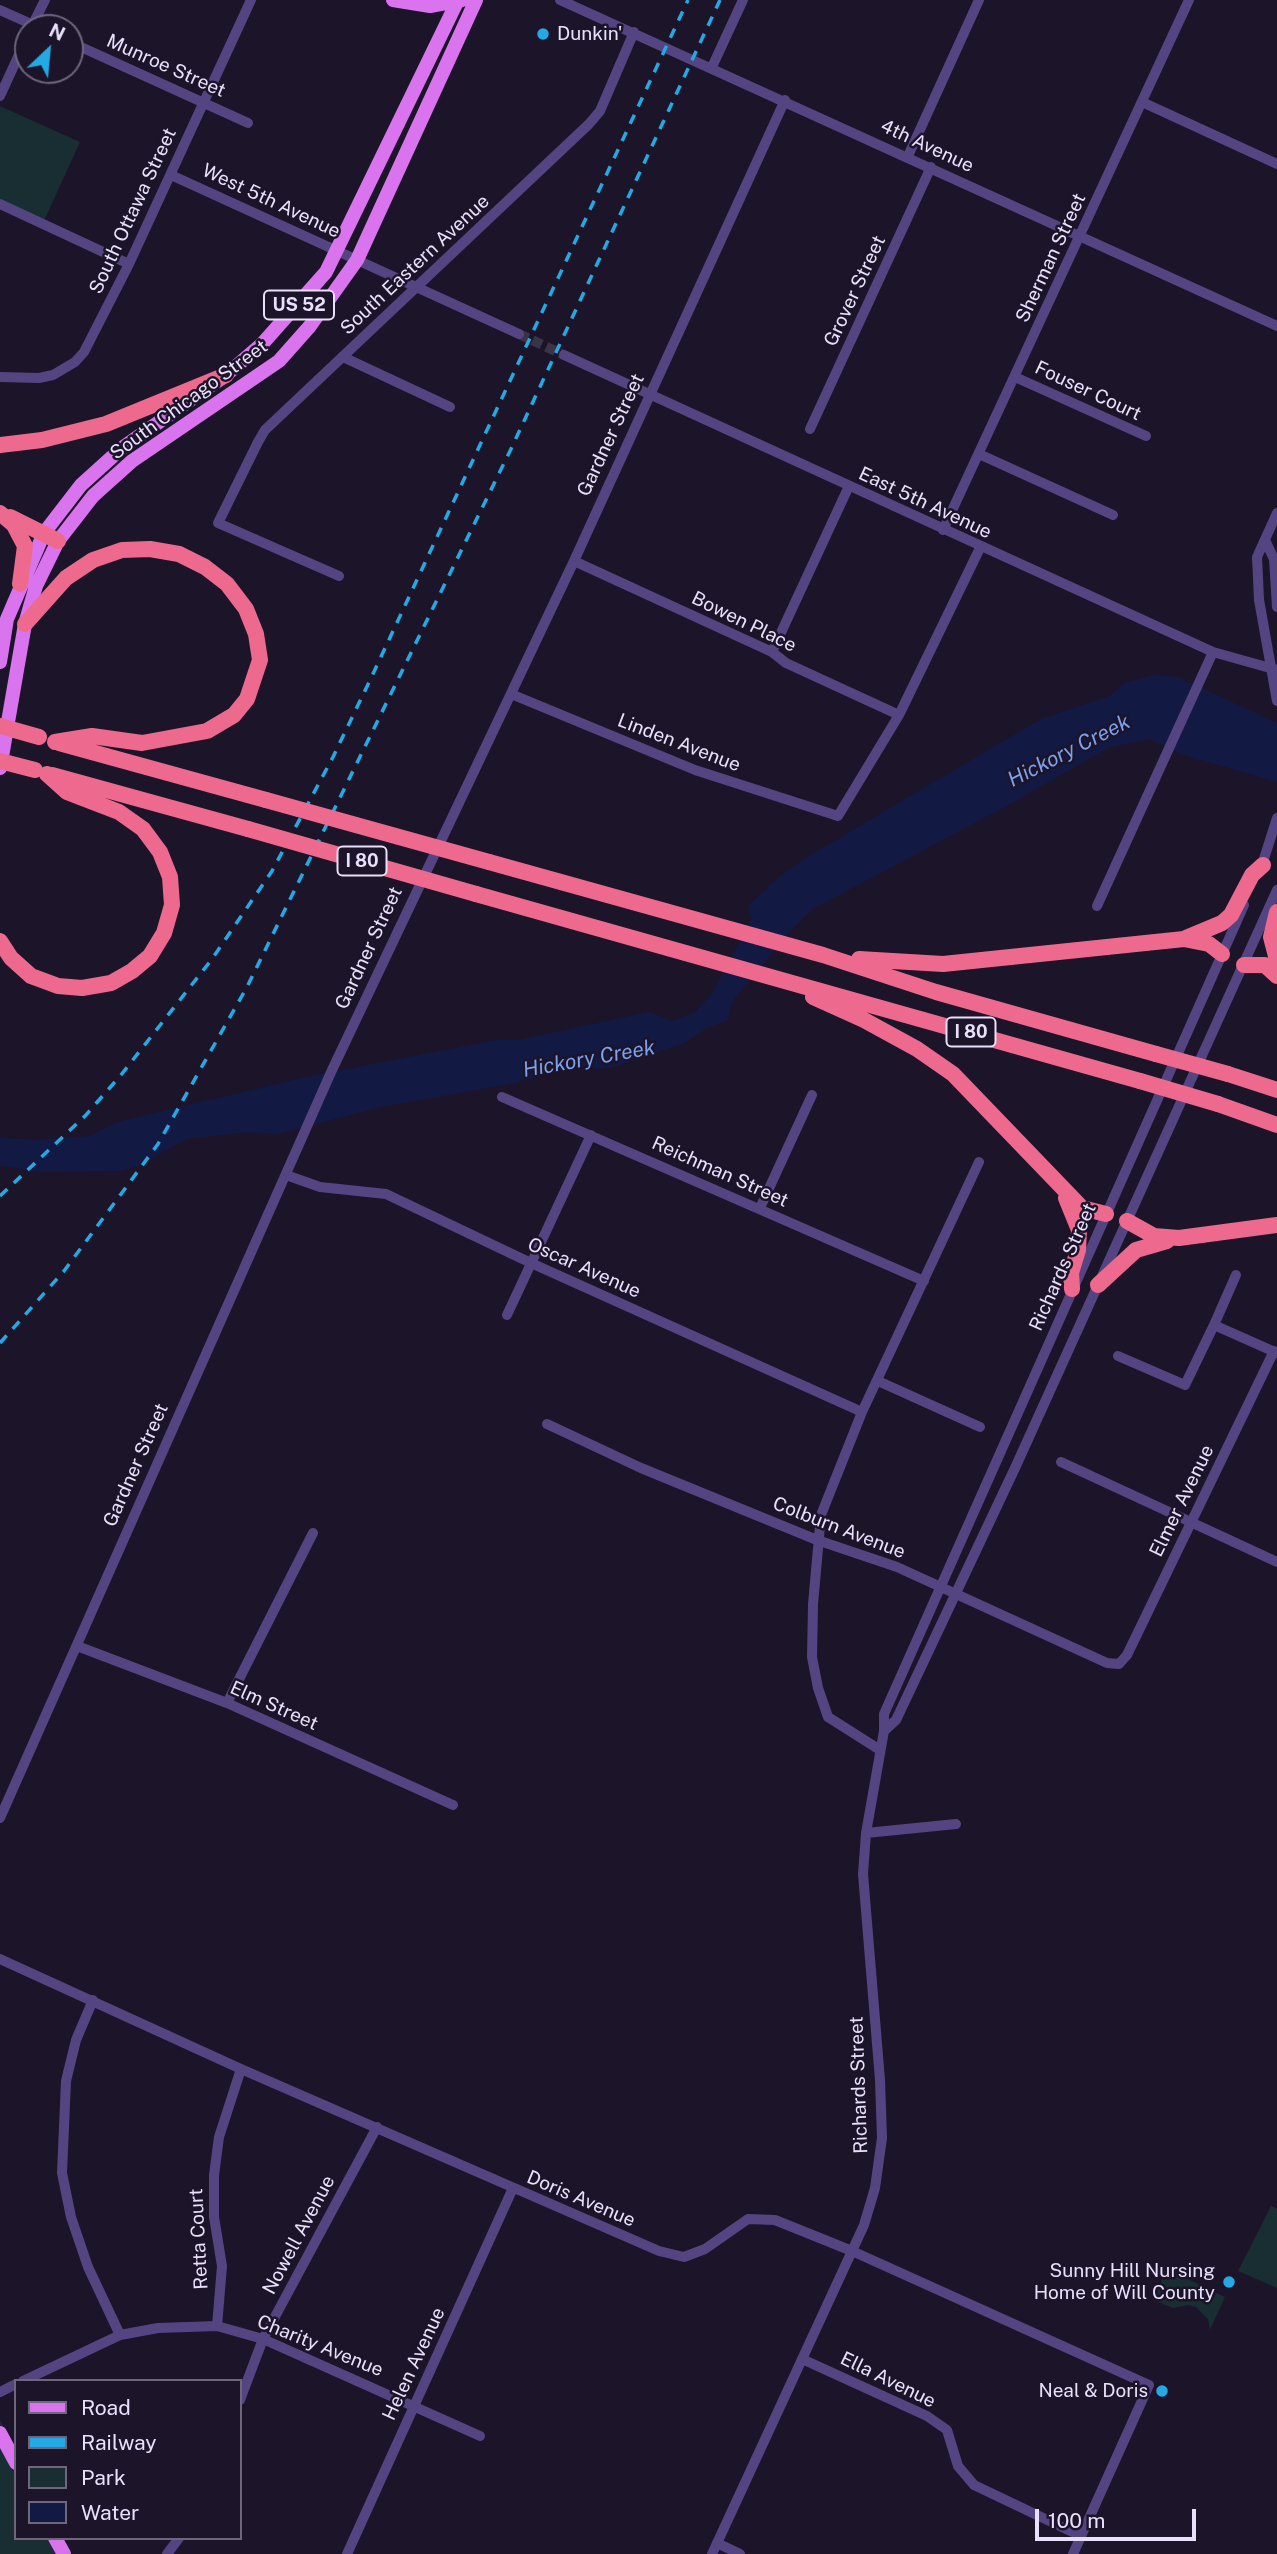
<!DOCTYPE html>
<style>
body{margin:0}
#map{position:relative;width:1277px;height:2554px;overflow:hidden;background:#1c1429;font-family:"Public Sans",sans-serif}
canvas{display:block}
.legend{position:absolute;left:14px;top:2379px;width:228px;height:161px;box-sizing:border-box;background:#1c1429;border:2px solid #6e667d;margin:0;padding:9px 12px;list-style:none;font-size:21px;color:#e9e0fb}
.legend li{display:flex;align-items:center;gap:14px;height:35px}
.legend b{width:35px;border:2px solid #6e667d}
.north{position:absolute;left:14px;top:14px;width:70px;height:70px;box-sizing:border-box;background:#1c1429;border:2px solid #6e667d;border-radius:50%;rotate:26deg;font-size:19px;font-weight:700;line-height:28px;text-align:center;color:#e9e0fb}
.north::after{content:'';display:block;margin:auto;width:24px;height:32px;background:#23a9e4;clip-path:polygon(50% 0,100% 100%,50% 72%,0 100%)}
.scale{position:absolute;left:1035px;top:2509px;width:161px;height:32px;box-sizing:border-box;border:4px solid #e9e0fb;border-top:0;padding-left:9px;font-size:21px;line-height:24px;white-space:nowrap;color:#e9e0fb;-webkit-text-stroke:5px #1c1429;paint-order:stroke}
</style>
<div id="map">
<canvas width="1277" height="2554"></canvas>
<ul class="legend">
<li><b style="height:9px;background:#da74ee"></b>Road</li>
<li><b style="height:9px;background:#23a9e4"></b>Railway</li>
<li><b style="height:19px;background:#182e32"></b>Park</li>
<li><b style="height:19px;background:#121a44"></b>Water</li>
</ul>
<div class="north">N</div>
<div class="scale">100 m</div>
</div>
<script>
const g = document.querySelector('canvas').getContext('2d');
g.lineJoin = 'round';
function fill(path, color) { g.fillStyle = color; g.fill(path, 'evenodd'); }
const shape = rows => new Path2D(rows.map(r => 'M' + r).join(''));
function stroke(path, color, width, dash) { g.strokeStyle = color; g.lineWidth = width; g.lineCap = dash ? 'butt' : 'round'; g.setLineDash(dash || []); g.stroke(path); }
function label(font, color, halo, rows, align = 'center') {
  g.font = font + ' "Public Sans",sans-serif'; g.lineWidth = 5; g.setLineDash([]); g.textBaseline = 'middle'; g.strokeStyle = halo; g.fillStyle = color; for (const [text, x, y, turn = 0] of rows) {
    g.save(); g.translate(x, y); g.rotate((+turn || 0) * Math.PI / 180); g.textAlign = isNaN(turn) ? turn : align; if (halo) g.strokeText(text, 0, 0); g.fillText(text, 0, 0); g.restore();
  }
}
const green = shape([
 [0,106,80,142,43,223,0,203],
 [1271,2206,1277,2209,1277,2288,1238,2271],
 [1167,2269,1225,2297,1210,2330,1208,2319,1196,2307,1188,2305,1173,2308,1153,2300],
 [0,2421,16,2451,16,2538,63,2538,71,2554,0,2554]
]);
const water = shape([
 [1153,675,1178,677,1277,723,1277,782,1181,754,1150,739,1110,747,1001,809,811,910,790,931,732,1002,728,1020,707,1028,685,1043,611,1068,565,1070,515,1083,381,1107,278,1134,248,1132,187,1139,138,1166,121,1171,43,1172,0,1166,0,1138,37,1140,90,1136,117,1122,311,1076,497,1040,519,1040,649,1012,672,1021,694,1013,712,994,752,918,748,906,781,875,809,856,1041,719,1109,696,1125,683]
]);
const minorTunnel = shape([
 [519,334,564,355]
]);
const minor = shape([
 [560,0,1277,326],
 [0,10,40,28],
 [31,28,45,0],
 [70,42,248,123],
 [712,67,743,0],
 [0,96,28,35],
 [1142,102,1277,164],
 [908,156,979,0],
 [171,175,519,334],
 [0,204,129,264],
 [564,355,1213,652,1277,670],
 [343,357,450,407],
 [0,377,39,378,53,375,75,362,84,352,129,264,251,0],
 [1015,377,1146,436],
 [810,429,931,167],
 [979,454,1113,515],
 [1277,513,1257,557,1259,600,1277,701],
 [943,530,1189,0],
 [1265,540,1274,559,1277,607],
 [574,561,772,652,786,663,899,715],
 [339,576,218,523,258,442,265,430,589,124,600,111,634,32],
 [772,652,849,486],
 [511,694,695,770,838,816,899,715,980,548],
 [1261,868,1277,818],
 [1097,906,1213,652],
 [502,1097,924,1281],
 [286,1175,320,1187,386,1194,531,1263,862,1412],
 [760,1208,812,1095],
 [507,1315,591,1135],
 [1214,1325,1236,1275],
 [1118,1356,1185,1385,1214,1325,1277,1353],
 [878,1381,980,1427],
 [547,1424,641,1468,817,1540,897,1567,1107,1663,1119,1664,1127,1655,1274,1351],
 [1061,1462,1277,1562],
 [77,1646,227,1703,453,1805],
 [227,1703,313,1533],
 [884,1731,896,1720,1015,1468,1277,890],
 [880,1750,828,1717,818,1688,812,1657,813,1604,821,1515,862,1412,979,1162],
 [0,1818,332,1070,574,561,785,100],
 [866,1833,956,1824],
 [0,1959,241,2069,659,2251,684,2257,705,2249,748,2219,775,2220,852,2251,1149,2385,1073,2554],
 [93,2000,76,2040,66,2081,62,2173,71,2217,88,2267,120,2335],
 [217,2326,222,2266,214,2217,214,2175,219,2137,241,2069],
 [802,2359,927,2416,947,2430,958,2466,974,2485,1081,2536],
 [23,2381,120,2335,158,2328,217,2326,263,2339,480,2436],
 [0,2392,16,2384],
 [240,2400,263,2339,377,2127],
 [717,2543,740,2554],
 [167,2554,179,2538],
 [347,2554,513,2188],
 [712,2554,864,2225,875,2188,882,2138,880,2080,863,1874,866,1833,884,1731,884,1714,1244,905]
]);
const major = shape([
 [393,0,430,6,462,0],
 [0,662,7,619,44,533,81,485,122,448,226,375,263,343,326,272,458,0],
 [0,768,25,624,36,586,58,541,93,496,132,461,279,361,310,326,357,260,476,0],
 [0,2433,16,2463],
 [55,2538,64,2554]
]);
const highway = shape([
 [0,445,42,440,106,424,226,375],
 [0,513,14,525,25,546,20,584],
 [10,517,58,541],
 [25,624,66,578,93,560,122,550,150,549,179,554,205,567,227,584,246,609,256,634,260,660,247,699,234,715,207,731,142,743,92,736,55,742],
 [59,743,266,800],
 [52,775,248,829],
 [489,862,823,955,936,992,1156,1054],
 [476,894,1140,1081],
 [1277,912,1271,937,1277,960],
 [1186,938,1222,923,1231,915,1252,875,1263,865],
 [0,941,11,958,31,976,58,986,82,988,111,983,132,971,150,956,164,933,172,905,170,877,160,852,143,829,119,812,67,792,47,774],
 [859,959,943,964,1184,939,1209,944,1222,954],
 [1244,965,1265,965,1277,976],
 [813,997,864,1020,917,1049,953,1074,1082,1208,1106,1214],
 [1228,1074,1277,1090],
 [1218,1104,1277,1125],
 [1066,1198,1079,1230,1078,1250,1071,1273,1072,1289],
 [1127,1221,1154,1236,1179,1238,1277,1225],
 [1098,1285,1136,1250,1167,1241]
]);
const rail = shape([
 [0,1196,85,1116,121,1075,212,959,272,871,333,757,372,676,688,0],
 [0,1343,64,1271,158,1144,247,987,511,449,720,0]
]);
const highwayBridge = shape([
 [0,726,39,737],
 [0,761,35,770],
 [266,800,489,862],
 [248,829,476,894],
 [1156,1054,1228,1074],
 [1140,1081,1218,1104]
]);
const markers = [
 [543,34,7,"#23a9e4"],
 [1229,2282,7,"#23a9e4"],
 [1162,2391,7,"#23a9e4"]
];
const shields = [
 [299,305,70],
 [362,861,49],
 [971,1032,49]
];
const shieldNames = [
 ["US 52",299,305],
 ["I 80",362,861],
 ["I 80",971,1032]
];
const poiNames = [
 ["Dunkin'",557,34,"left"],
 ["Sunny Hill Nursing",1215,2271],
 ["Home of Will County",1215,2293],
 ["Neal & Doris",1148,2391]
];
const streetNames = [
 ["Munroe Street",166,66,24],
 ["4th Avenue",927,146,25],
 ["West 5th Avenue",271,201,25],
 ["South Ottawa Street",133,211,-65],
 ["Sherman Street",1051,258,-65],
 ["South Eastern Avenue",415,265,-43],
 ["Grover Street",855,291,-65],
 ["Fouser Court",1088,391,25],
 ["South Chicago Street",189,400,-36],
 ["Gardner Street",611,435,-65],
 ["East 5th Avenue",925,503,25],
 ["Bowen Place",744,622,26],
 ["Linden Avenue",679,743,21],
 ["Gardner Street",369,948,-65],
 ["Reichman Street",720,1172,24],
 ["Richards Street",1063,1267,-66],
 ["Oscar Avenue",584,1268,24],
 ["Gardner Street",136,1465,-66],
 ["Elmer Avenue",1182,1501,-64],
 ["Colburn Avenue",839,1528,21],
 ["Elm Street",274,1706,24],
 ["Richards Street",859,2085,-92],
 ["Doris Avenue",581,2199,23],
 ["Nowell Avenue",299,2235,-62],
 ["Retta Court",199,2239,-93],
 ["Charity Avenue",320,2346,22],
 ["Helen Avenue",414,2364,-65],
 ["Ella Avenue",888,2380,26]
];
const waterNames = [
 ["Hickory Creek",1069,751,-27],
 ["Hickory Creek",589,1059,-10]
];
fill(green, '#182e32');
fill(water, '#121a44');
stroke(minorTunnel, '#3b3348', 10, [10, 5]);
stroke(minor, '#544582', 10);
stroke(major, '#da74ee', 14);
stroke(highway, '#ed6a8e', 16);
stroke(rail, '#23a9e4', 3.5, [10, 9]);
stroke(highwayBridge, '#ed6a8e', 16);
for (const [x, y, r, color] of markers) { const dot = new Path2D(); dot.arc(x, y, r, 0, 2 * Math.PI); g.fillStyle = color; g.fill(dot); stroke(dot, '#1c1429', 2.5); }
for (const [x, y, w] of shields) { const box = new Path2D(); box.roundRect(x - w / 2, y - 14.5, w, 29, 5); g.fillStyle = '#1c1429'; g.fill(box); stroke(box, '#e9e0fb', 2); }
label('bold 18px', '#e9e0fb', null, shieldNames);
label('19px', '#e9e0fb', '#1c1429', poiNames, 'right');
label('19px', '#e9e0fb', '#1c1429', streetNames);
label('italic 21px', '#7ba1ef', '#1c1429', waterNames);
</script>
